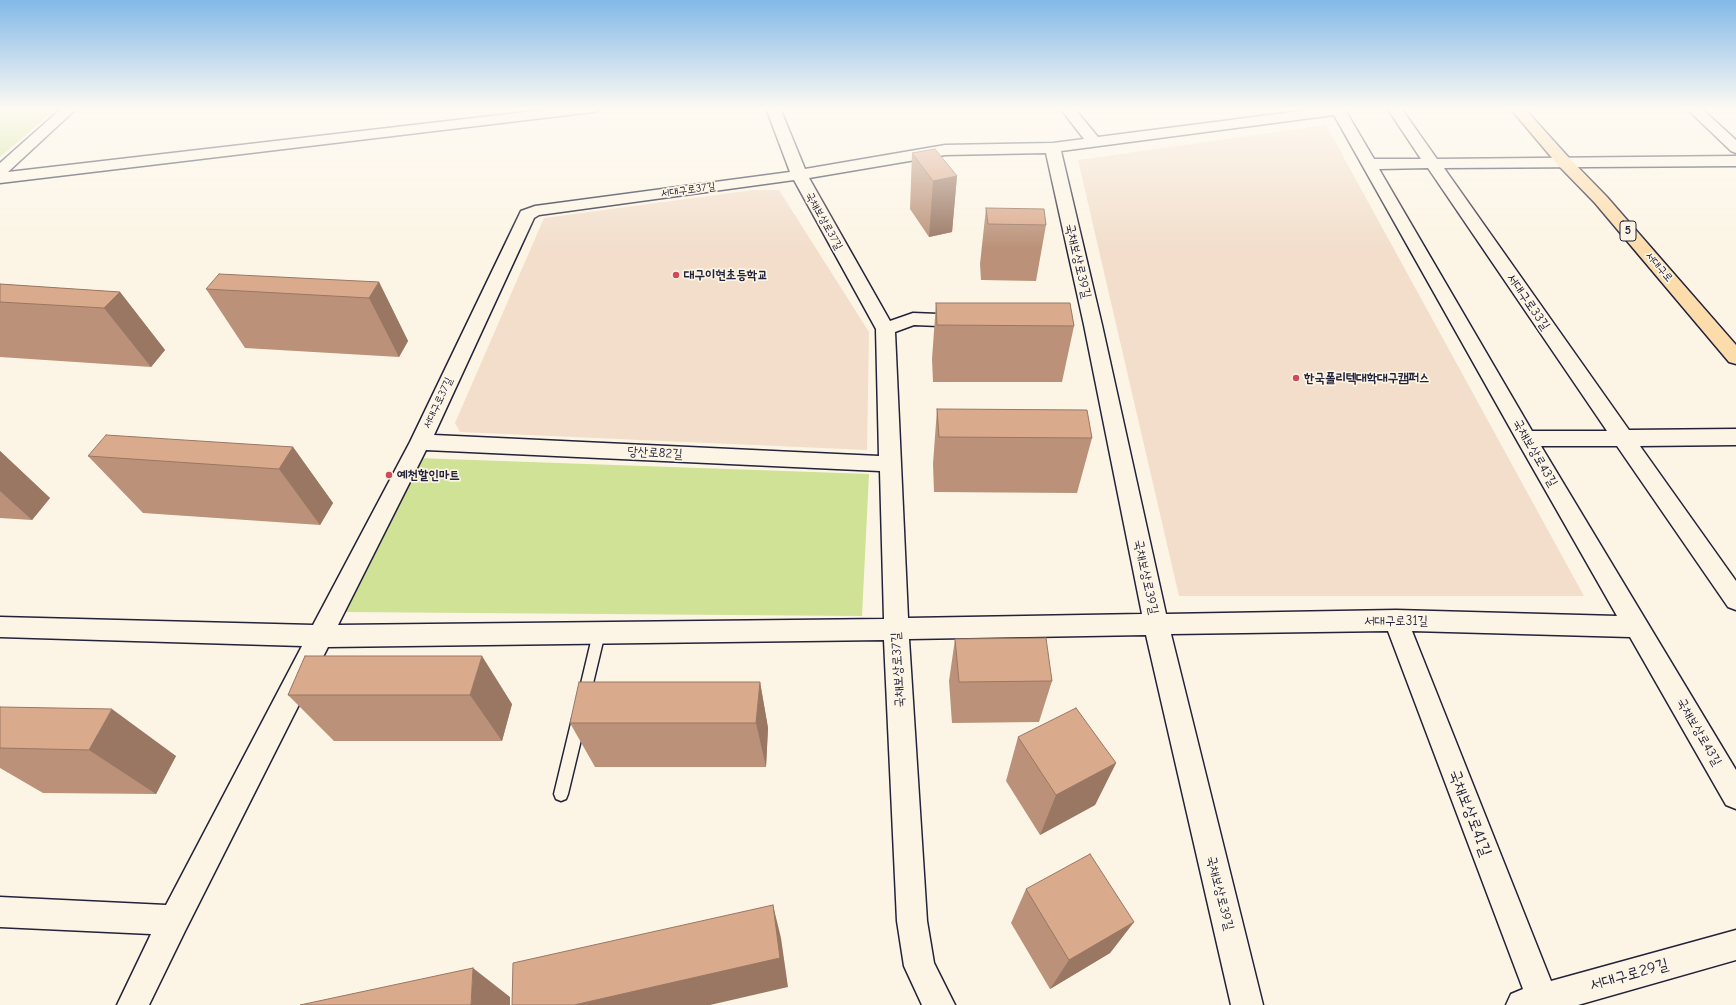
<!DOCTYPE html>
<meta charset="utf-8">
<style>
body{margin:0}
canvas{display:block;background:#fcf5e5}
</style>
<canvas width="1736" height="1005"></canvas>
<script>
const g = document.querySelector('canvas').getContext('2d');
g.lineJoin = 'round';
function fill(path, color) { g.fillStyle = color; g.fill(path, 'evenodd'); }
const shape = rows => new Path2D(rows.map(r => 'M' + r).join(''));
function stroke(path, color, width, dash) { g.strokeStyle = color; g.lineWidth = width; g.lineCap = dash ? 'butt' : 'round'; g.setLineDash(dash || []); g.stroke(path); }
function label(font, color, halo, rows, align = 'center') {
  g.font = font + ' "Comic Neue","Poor Story",sans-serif'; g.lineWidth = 3.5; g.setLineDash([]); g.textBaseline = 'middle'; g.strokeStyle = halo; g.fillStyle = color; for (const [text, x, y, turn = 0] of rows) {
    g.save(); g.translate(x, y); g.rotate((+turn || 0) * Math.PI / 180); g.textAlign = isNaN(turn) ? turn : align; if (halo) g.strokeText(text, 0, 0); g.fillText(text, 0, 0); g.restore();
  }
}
const built = shape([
 [1326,125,1584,596,1179,596,1078,160],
 [753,190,779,190,869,332,867,450,460,432,455,423,544,218]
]);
const green = shape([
 [0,108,57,108,0,157],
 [417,458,869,474,862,616,345,612]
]);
const lane = shape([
 [599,628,603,629,605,633,590,696,589,700,584,702,579,700,578,696,593,633,595,629,599,628],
 [579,713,584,715,586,719,568,794,566,799,561,801,556,799,554,794,572,719,574,715,579,713]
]);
const street = shape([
 [766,108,780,108,805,169,945,145,1053,143,1084,139,1060,108,1074,108,1098,137,1324,108,1344,108,1374,159,1421,159,1387,108,1401,108,1437,159,1736,156,1736,166,1444,168,1629,430,1736,429,1736,445,1640,446,1736,581,1736,610,1728,607,1617,446,1541,446,1736,770,1736,809,1726,805,1630,637,1412,631,1551,981,1736,930,1736,960,1578,1005,1506,1005,1511,994,1523,989,1388,631,1171,634,1263,1005,1231,1005,1146,635,909,639,927,921,934,963,955,1005,922,1005,904,966,897,921,884,640,328,647,185,931,149,1005,117,1005,151,934,0,927,0,897,166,905,302,646,0,637,0,617,313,625,410,442,521,211,535,206,790,172,766,108],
 [1334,115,1519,444,1617,616,1396,610,1166,614,1102,325,1061,151,1334,115],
 [1046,153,1084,325,1142,614,908,618,895,332,914,325,964,327,971,325,973,321,971,317,964,315,913,313,890,321,809,178,945,155,1046,153],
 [1428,168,1607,431,1532,431,1379,169,1428,168],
 [794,180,876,329,879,456,434,435,534,218,539,215,794,180],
 [426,450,880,471,884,619,338,625,426,450],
 [1686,108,1701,108,1736,140,1736,153,1731,151,1686,108]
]);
const secondary = shape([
 [62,108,77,108,8,172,560,108,600,108,598,111,593,112,0,183,0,163,62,108]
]);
const primary = shape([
 [1510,108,1524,108,1570,159,1607,197,1736,345,1736,364,1729,362,1595,203,1558,165,1510,108]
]);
const wall = shape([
 [912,153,957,176,952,232,929,237,910,209],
 [986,208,1046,225,1036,281,981,280,980,264],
 [379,282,408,341,399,357,245,348,206,289],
 [0,284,120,292,165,350,151,367,0,357],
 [936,303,1074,326,1062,382,933,382,932,359],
 [937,409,1092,438,1077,493,934,492,933,464],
 [293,447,333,503,320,525,143,513,88,456],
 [0,451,50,498,32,520,0,518],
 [955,639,1052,681,1039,722,952,723,949,681],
 [305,656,512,704,502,741,334,741,288,695],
 [760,682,768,728,766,767,595,767,570,723],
 [0,707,176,756,156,794,43,793,0,768],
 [1018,737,1116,763,1095,805,1040,835,1006,781],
 [1026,889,1134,922,1110,953,1050,989,1011,923]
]);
const shadedWall = shape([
 [957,176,952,232,929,237,933,181],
 [379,282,408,341,399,357,369,298],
 [120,292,165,350,151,367,104,308],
 [293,447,333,503,320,525,279,469],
 [0,451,50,498,32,520,0,491],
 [482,656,512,704,502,741,470,695],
 [760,682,768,728,766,767,756,723],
 [112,709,176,756,156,794,89,750],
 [1116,763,1095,805,1040,835,1056,795],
 [773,905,781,938,788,987,710,1005,574,1005],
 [1134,922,1110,953,1050,989,1069,960],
 [473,968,510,997,510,1005,471,1005]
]);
const building = shape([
 [935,149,957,176,933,181,912,153,935,149],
 [986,208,1044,209,1046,225,988,224,986,208],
 [219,274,379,282,369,298,206,289,219,274],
 [0,284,120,292,104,308,0,302,0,284],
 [936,303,1070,303,1074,326,937,325,936,303],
 [937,409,1087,410,1092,438,939,437,937,409],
 [106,435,293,447,279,469,88,456,106,435],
 [1046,638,1052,681,959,682,955,639,1046,638],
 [305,656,482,656,470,695,288,695,305,656],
 [579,682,760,682,756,723,570,723,579,682],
 [0,707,112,709,89,750,0,748,0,707],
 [1076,708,1116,763,1056,795,1018,737,1076,708],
 [1090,854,1134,922,1069,960,1026,889,1090,854],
 [773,905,780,958,574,1005,512,1005,513,963,773,905],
 [473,968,471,1005,300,1005,473,968]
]);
const markers = [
 [676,275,4,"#d1495b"],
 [1296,378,4,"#d1495b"],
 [389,475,4,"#d1495b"]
];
const farStreetnames = [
 ["서대구로37길",688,190,-8],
 ["국채보상로37길",824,221,61],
 ["서대구로",1659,267,49],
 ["서대구로37길",438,403,-65]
];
const shields = [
 [1628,231,16]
];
const shieldNames = [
 ["5",1628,231]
];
const streetNames = [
 ["국채보상로39길",1078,261,77],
 ["서대구로33길",1528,302,55],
 ["당산로82길",655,453,3],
 ["국채보상로43길",1535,453,60],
 ["국채보상로39길",1146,577,78],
 ["서대구로31길",1396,621],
 ["국채보상로37길",898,670,-93],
 ["국채보상로43길",1699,732,60],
 ["국채보상로39길",1220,893,76]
];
const poiNames = [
 ["대구이현초등학교",684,275],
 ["한국폴리텍대학대구캠퍼스",1304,378],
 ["예천할인마트",397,475]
];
const nearStreetnames = [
 ["국채보상로41길",1470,813,69],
 ["서대구로29길",1629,975,-16]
];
fill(built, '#f2decb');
fill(green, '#cfe296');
stroke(lane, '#22223b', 3);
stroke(street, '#22223b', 3);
stroke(secondary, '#22223b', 3);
stroke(primary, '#22223b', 3);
fill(lane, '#fcf5e5');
fill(street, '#fcf5e5');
fill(secondary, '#fcf5e5');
fill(primary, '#fddcac');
fill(wall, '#bb9279');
fill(shadedWall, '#997763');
fill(building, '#daaa8d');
stroke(building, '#997763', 1);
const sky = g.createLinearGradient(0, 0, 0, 248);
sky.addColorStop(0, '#83b9e8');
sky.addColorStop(0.44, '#fefaf3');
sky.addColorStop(1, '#fefaf300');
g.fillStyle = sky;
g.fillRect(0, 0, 1736, 248);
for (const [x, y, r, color] of markers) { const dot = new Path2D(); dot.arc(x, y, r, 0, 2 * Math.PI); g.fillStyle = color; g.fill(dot); stroke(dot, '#fcf5e5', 1.5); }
label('11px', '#22223b', '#fcf5e5', farStreetnames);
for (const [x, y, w] of shields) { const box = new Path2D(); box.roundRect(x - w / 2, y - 10, w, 20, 3); g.fillStyle = '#fcf5e5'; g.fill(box); stroke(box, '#22223b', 1); }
label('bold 12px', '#22223b', null, shieldNames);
label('13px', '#22223b', '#fcf5e5', streetNames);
label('bold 13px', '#22223b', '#fcf5e5', poiNames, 'left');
label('16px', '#22223b', '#fcf5e5', nearStreetnames);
</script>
